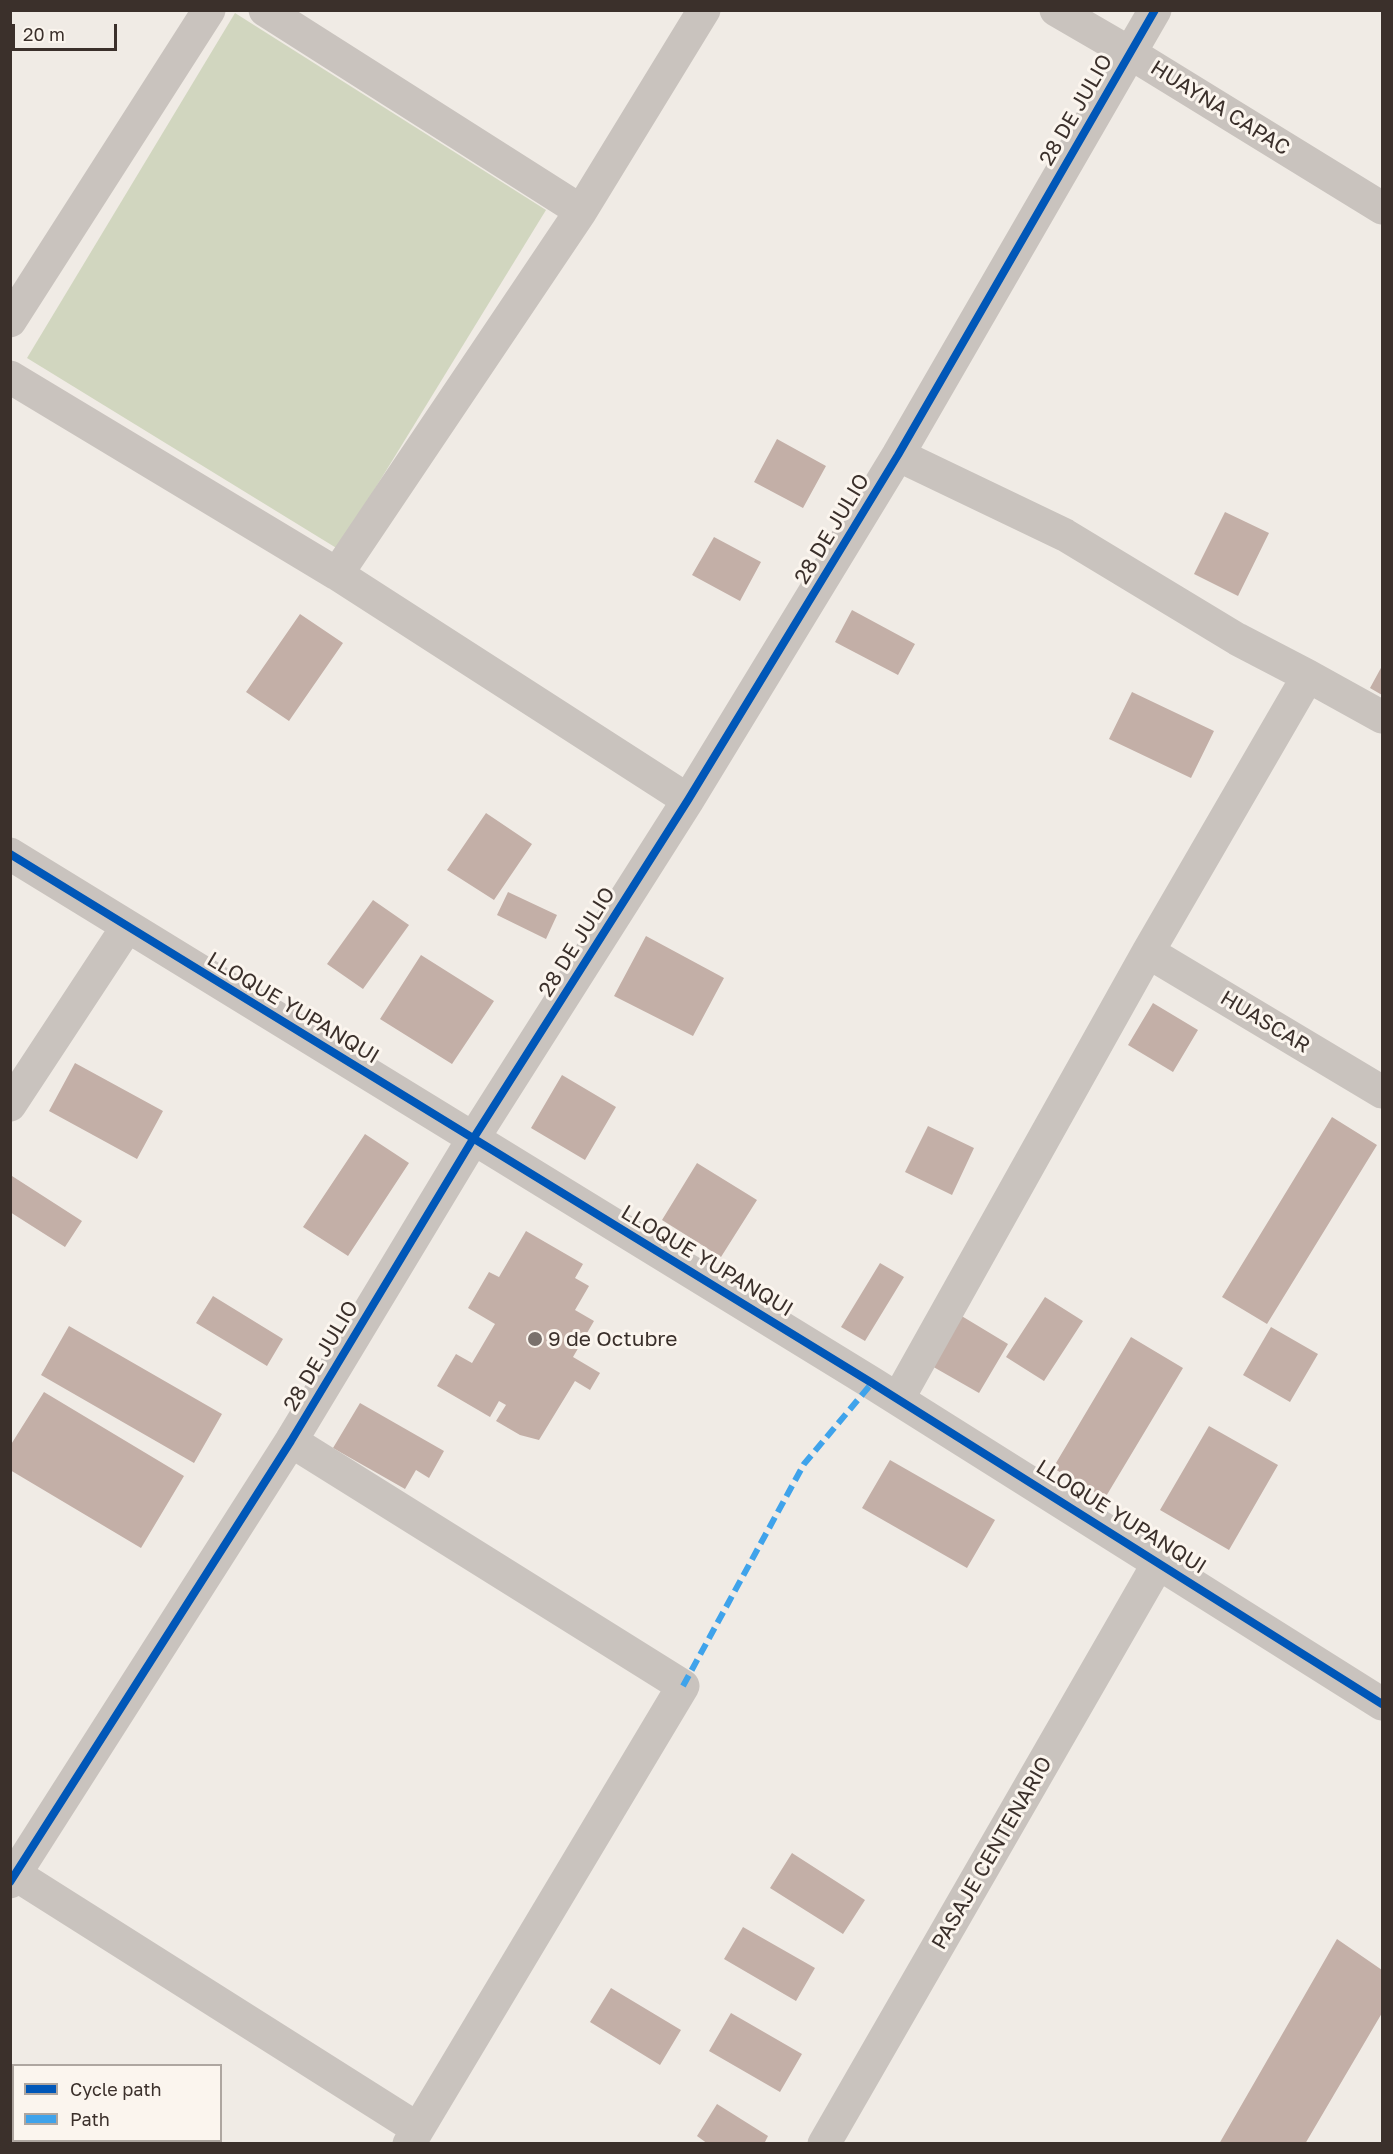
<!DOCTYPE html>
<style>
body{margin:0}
#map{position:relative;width:1393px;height:2154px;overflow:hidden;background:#f0ebe5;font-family:"Golos Text",sans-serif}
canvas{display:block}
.frame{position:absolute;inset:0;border:12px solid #3b302b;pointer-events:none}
.legend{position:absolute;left:12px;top:2064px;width:210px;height:78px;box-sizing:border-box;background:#fbf5ee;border:2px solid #aea6a0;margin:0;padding:8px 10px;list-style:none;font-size:18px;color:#3b302b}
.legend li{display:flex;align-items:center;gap:12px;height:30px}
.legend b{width:30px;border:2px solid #aea6a0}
.scale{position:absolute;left:12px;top:24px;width:105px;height:27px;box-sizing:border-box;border:3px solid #3b302b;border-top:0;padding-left:8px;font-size:18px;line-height:21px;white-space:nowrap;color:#3b302b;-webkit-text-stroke:4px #fbf5ee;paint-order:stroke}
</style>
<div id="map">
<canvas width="1393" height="2154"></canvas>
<div class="frame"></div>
<ul class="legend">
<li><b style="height:8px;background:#0057b8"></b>Cycle path</li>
<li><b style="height:8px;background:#3fa3eb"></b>Path</li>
</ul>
<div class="scale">20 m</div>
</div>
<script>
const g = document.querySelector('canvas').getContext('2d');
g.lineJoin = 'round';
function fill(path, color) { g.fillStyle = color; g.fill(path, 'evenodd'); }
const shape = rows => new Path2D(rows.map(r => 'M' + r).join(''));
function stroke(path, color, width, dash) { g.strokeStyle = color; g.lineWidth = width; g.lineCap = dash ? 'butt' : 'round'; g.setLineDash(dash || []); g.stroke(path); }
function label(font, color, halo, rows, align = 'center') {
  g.font = font + ' "Golos Text",sans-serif'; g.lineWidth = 6; g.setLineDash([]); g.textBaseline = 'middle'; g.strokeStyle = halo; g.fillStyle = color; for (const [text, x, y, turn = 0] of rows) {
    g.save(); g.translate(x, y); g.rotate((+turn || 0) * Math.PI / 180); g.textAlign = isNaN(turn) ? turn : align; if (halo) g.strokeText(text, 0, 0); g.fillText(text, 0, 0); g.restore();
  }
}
const green = shape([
 [235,13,546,210,338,549,27,358]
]);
const building = shape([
 [777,439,826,466,803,508,754,482],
 [1225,512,1269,533,1238,596,1194,574],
 [714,537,761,562,740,601,692,575],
 [852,610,915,644,898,675,835,642],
 [300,614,343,643,289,721,246,692],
 [1382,666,1382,695,1370,688],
 [1132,692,1214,731,1191,778,1109,739],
 [486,813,532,844,494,900,447,870],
 [508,892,557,915,546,939,497,915],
 [373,900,409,925,363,989,327,964],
 [646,936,724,978,693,1036,614,996],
 [421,955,494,1001,452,1064,380,1019],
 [1153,1003,1198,1030,1173,1072,1128,1045],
 [75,1063,163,1111,137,1159,49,1111],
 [562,1075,616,1107,585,1160,531,1128],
 [1332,1117,1377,1145,1267,1324,1222,1297],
 [928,1126,974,1148,952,1195,905,1172],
 [365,1134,409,1163,348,1256,303,1227],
 [697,1163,757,1200,721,1257,662,1220],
 [12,1176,82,1221,65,1247,10,1212],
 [526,1231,583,1264,575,1278,589,1286,575,1310,594,1321,573,1357,600,1373,590,1390,575,1381,539,1440,520,1435,496,1421,506,1405,499,1401,490,1417,437,1386,456,1354,472,1363,495,1324,468,1308,489,1272,499,1277],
 [880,1263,904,1277,865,1341,841,1327],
 [213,1296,283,1339,267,1366,196,1323],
 [1045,1297,1083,1321,1044,1381,1006,1357],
 [960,1315,1008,1344,979,1393,930,1365],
 [69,1326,222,1414,194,1463,41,1375],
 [1271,1327,1318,1354,1290,1402,1243,1375],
 [1131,1337,1183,1368,1105,1498,1053,1468],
 [44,1392,184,1476,141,1548,10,1470,10,1446],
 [360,1403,444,1451,429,1478,416,1470,405,1489,333,1448],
 [1209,1426,1278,1465,1229,1550,1160,1510],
 [890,1460,995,1520,967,1568,862,1508],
 [792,1853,865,1900,843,1934,770,1888],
 [743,1927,815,1968,796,2001,724,1959],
 [1337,1939,1382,1970,1382,2013,1305,2144,1219,2144],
 [611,1988,681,2030,660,2065,590,2022],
 [731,2013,802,2054,780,2092,709,2051],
 [717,2104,768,2136,764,2144,708,2144,697,2136]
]);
const minor = shape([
 [265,10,581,211],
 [1056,10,1130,53,1382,208],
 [10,321,209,10],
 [10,377,337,574,688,800],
 [898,455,1065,535,1237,639,1308,676],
 [337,574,581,211,704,10],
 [10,854,872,1383,1382,1704],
 [1148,952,1382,1092],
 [10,1105,127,927],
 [898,1399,1148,952,1308,676,1382,717],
 [291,1441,683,1686,409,2144],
 [10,1871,418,2129],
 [10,1882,291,1441,473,1139,688,800,898,455,1155,10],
 [824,2144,1159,1562]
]);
const quiet = shape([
 [683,1686,804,1464,872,1383]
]);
const cycleway = shape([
 [10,854,872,1383,1382,1704],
 [10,1882,291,1441,473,1139,688,800,898,455,1155,10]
]);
const markers = [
 [535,1339,8,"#7a716c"]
];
const streetNames = [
 ["HUAYNA CAPAC",1220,108,32],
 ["28 DE JULIO",1076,110,-60],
 ["28 DE JULIO",832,529,-59],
 ["28 DE JULIO",577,942,-58],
 ["LLOQUE YUPANQUI",293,1008,31],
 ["HUASCAR",1265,1022,31],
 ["LLOQUE YUPANQUI",707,1261,31],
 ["28 DE JULIO",321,1356,-59],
 ["LLOQUE YUPANQUI",1121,1517,32],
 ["PASAJE CENTENARIO",992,1853,-60]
];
const poiNames = [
 ["9 de Octubre",548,1339]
];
fill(green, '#d1d6bf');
fill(building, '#c3afa7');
stroke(minor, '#c9c3be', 33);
stroke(quiet, '#3fa3eb', 6, [12, 6]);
stroke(cycleway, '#0057b8', 8);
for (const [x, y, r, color] of markers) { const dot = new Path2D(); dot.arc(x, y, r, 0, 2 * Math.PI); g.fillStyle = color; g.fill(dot); stroke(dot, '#fbf5ee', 2); }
label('21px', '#3b302b', '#fbf5ee', streetNames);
label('21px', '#3b302b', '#fbf5ee', poiNames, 'left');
</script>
